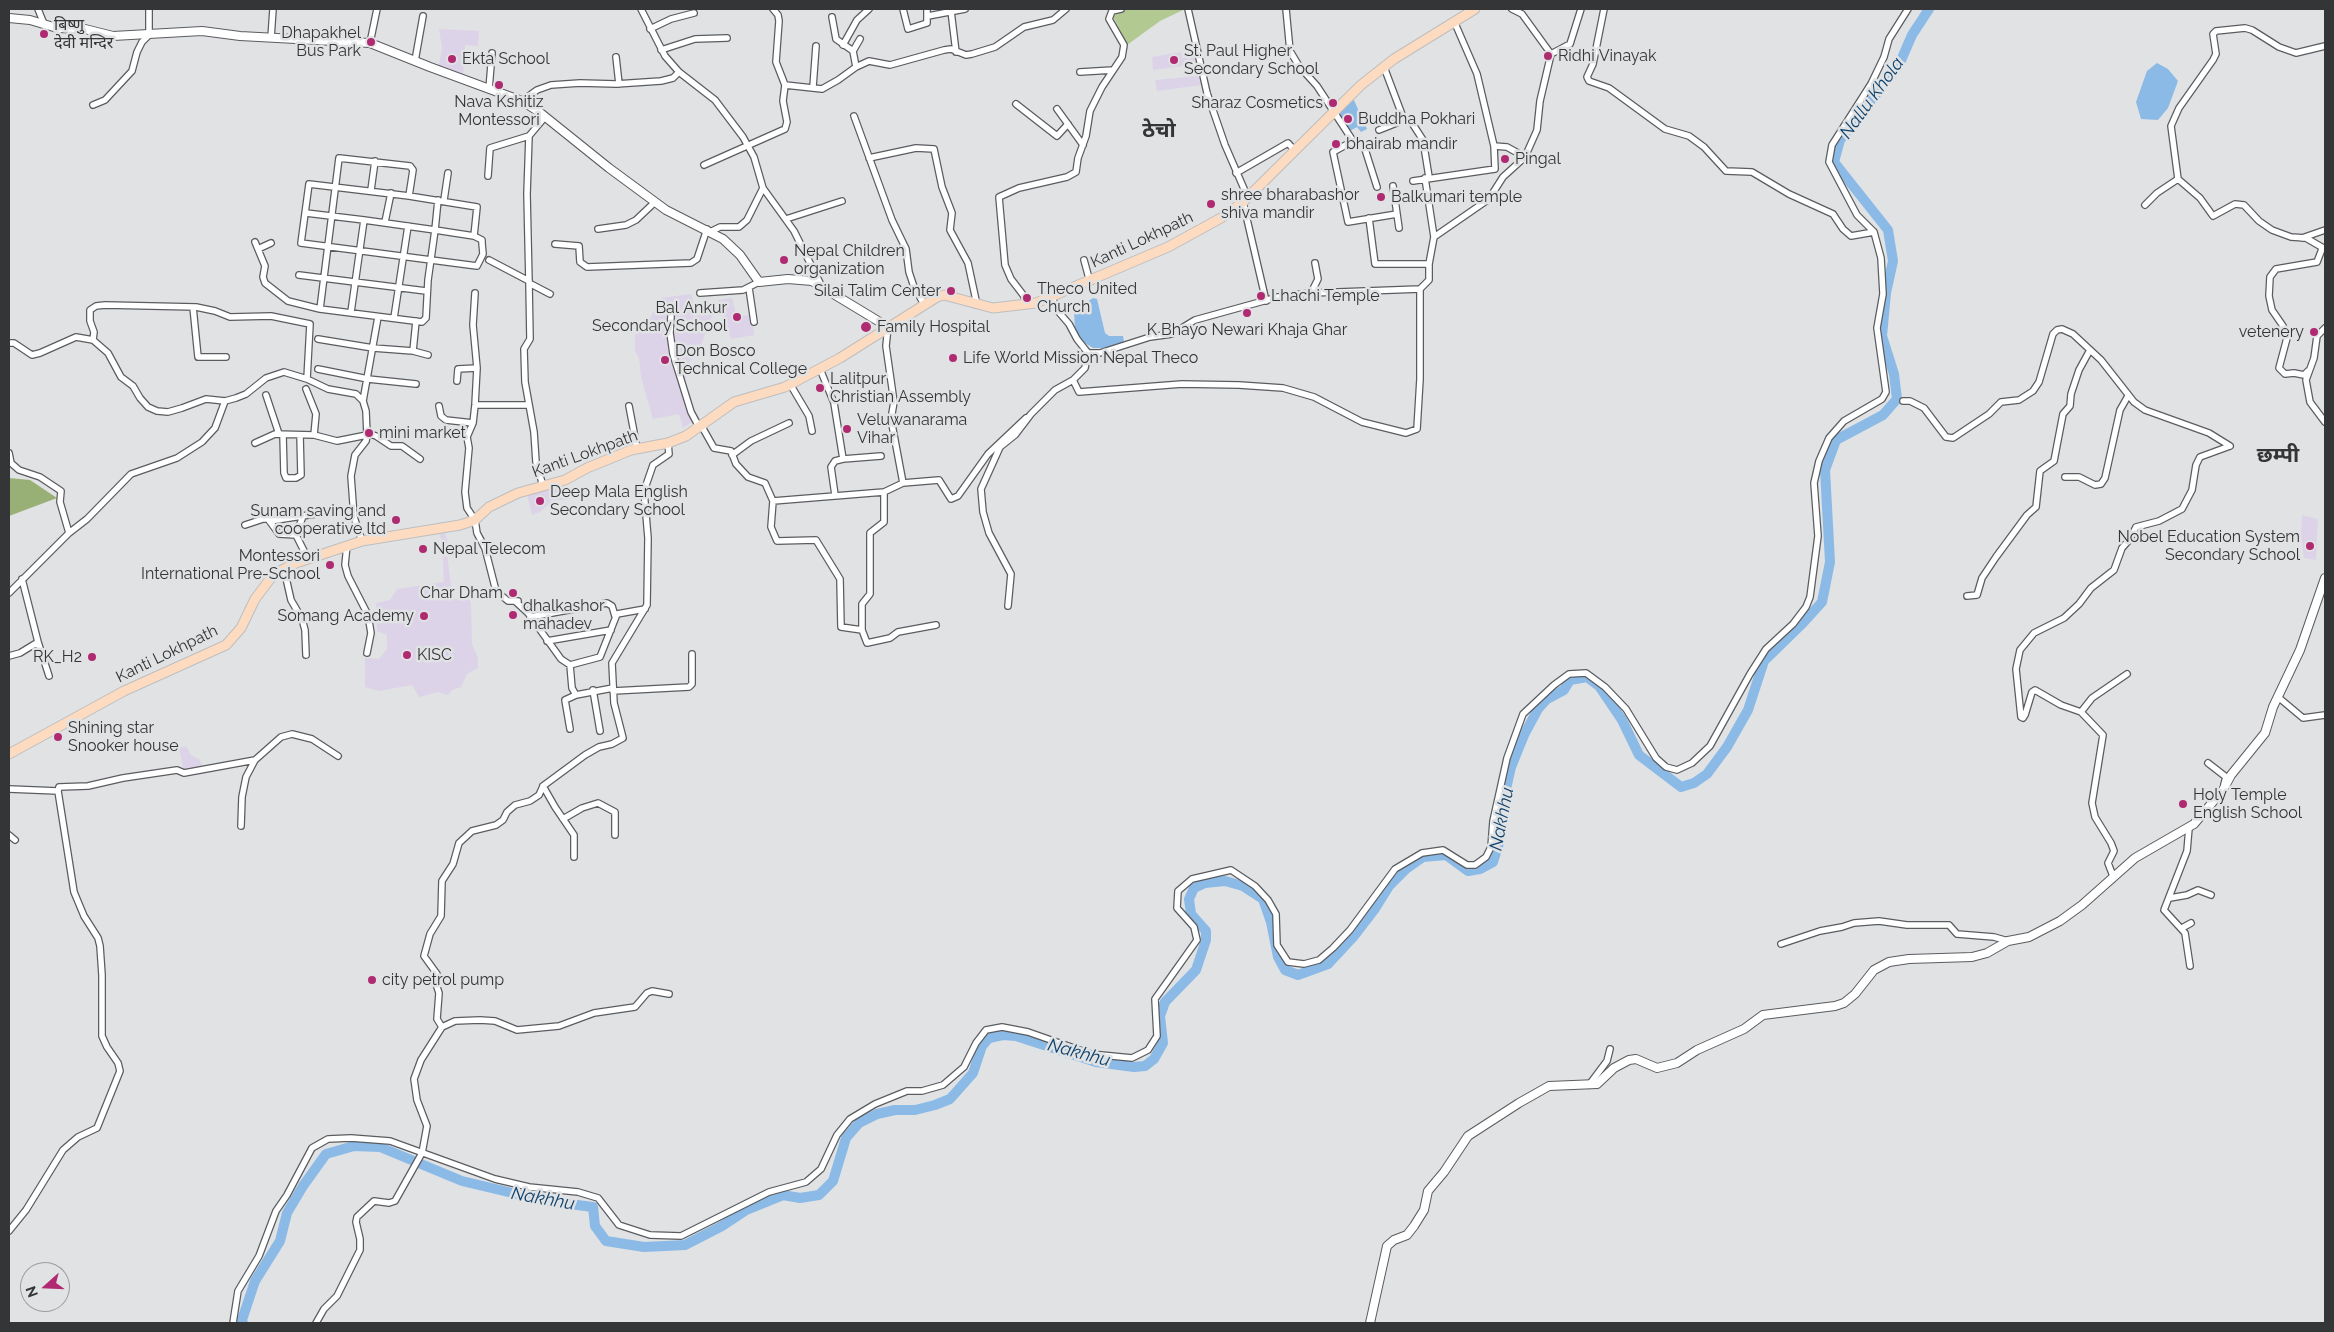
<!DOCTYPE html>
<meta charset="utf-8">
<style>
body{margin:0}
#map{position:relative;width:2334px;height:1332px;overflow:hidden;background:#e0e2e4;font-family:Raleway,sans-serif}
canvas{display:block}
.frame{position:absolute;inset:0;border:10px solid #343536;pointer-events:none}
.north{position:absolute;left:20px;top:1262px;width:50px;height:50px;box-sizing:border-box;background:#e0e2e4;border:1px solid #9b9d9e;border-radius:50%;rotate:250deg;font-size:14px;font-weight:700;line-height:20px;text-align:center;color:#343536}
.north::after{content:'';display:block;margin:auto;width:18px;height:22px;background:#af2a71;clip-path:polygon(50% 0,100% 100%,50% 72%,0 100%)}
</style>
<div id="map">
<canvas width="2334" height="1332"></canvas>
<div class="frame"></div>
<div class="north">N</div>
</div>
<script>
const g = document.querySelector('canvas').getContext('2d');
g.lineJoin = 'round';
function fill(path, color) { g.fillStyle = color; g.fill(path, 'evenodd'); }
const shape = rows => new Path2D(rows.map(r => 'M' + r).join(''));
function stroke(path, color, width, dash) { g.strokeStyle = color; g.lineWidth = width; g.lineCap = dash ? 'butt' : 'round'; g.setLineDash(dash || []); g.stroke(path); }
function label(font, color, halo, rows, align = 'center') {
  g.font = font + ' Raleway,"Noto Sans Devanagari",sans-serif'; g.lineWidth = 5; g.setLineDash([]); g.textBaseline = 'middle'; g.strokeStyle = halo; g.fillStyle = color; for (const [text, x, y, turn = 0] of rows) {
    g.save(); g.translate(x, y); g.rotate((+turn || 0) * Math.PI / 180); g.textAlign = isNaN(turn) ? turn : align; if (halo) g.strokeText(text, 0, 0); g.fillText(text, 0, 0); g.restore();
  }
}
const education = shape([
 [439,29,479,31,478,46,465,45,463,77,438,69,442,48],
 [1181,52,1182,58,1195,56,1196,64,1153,70,1152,57],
 [1198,76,1201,85,1157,91,1155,80],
 [691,294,694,303,719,303,719,308,714,311,698,353,690,361,685,381,688,405,692,422,683,428,679,414,653,419,641,377,639,358,635,351,635,335,645,327,661,298],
 [732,298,736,314,740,316,749,315,750,322,753,321,754,335,731,339,718,300],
 [560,484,566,500,553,500,540,512,532,515,527,494],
 [2302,515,2318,519,2316,560,2304,558,2301,535],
 [445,532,448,544,447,555,453,599,470,600,471,603,472,644,478,658,478,668,467,674,461,687,452,690,448,695,438,692,419,697,412,685,379,691,365,687,365,658,379,659,387,649,387,635,377,631,376,603,390,600,397,589,444,582,442,543,439,533],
 [186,746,191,755,200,760,203,768,184,771,179,748]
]);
const green = shape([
 [1127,9,1183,9,1183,10,1160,21,1127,45,1113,16]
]);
const forest = shape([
 [9,478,30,480,57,498,9,516]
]);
const water = shape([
 [2157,63,2168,69,2178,81,2168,108,2158,120,2141,119,2136,102,2147,71],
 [1353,98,1367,129,1361,132,1357,127,1348,132,1337,114],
 [1093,298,1097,299,1105,333,1109,336,1123,336,1124,342,1107,348,1093,348,1082,341,1075,330,1074,311]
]);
const river = shape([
 [243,1323,242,1320,255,1281,280,1241,287,1213,303,1186,326,1154,354,1146,380,1147,462,1181,546,1201,593,1207,595,1226,606,1241,644,1247,685,1245,722,1226,746,1210,783,1195,800,1198,819,1195,833,1181,846,1138,859,1123,877,1114,895,1110,915,1110,935,1105,950,1099,973,1073,982,1046,989,1038,1003,1035,1016,1036,1096,1062,1134,1067,1145,1066,1154,1059,1163,1043,1160,1016,1165,1002,1196,970,1206,940,1206,931,1191,914,1189,899,1194,888,1205,883,1225,881,1243,886,1263,899,1271,922,1278,957,1285,970,1298,975,1328,964,1354,936,1374,910,1389,886,1406,869,1423,857,1446,855,1468,871,1480,869,1493,862,1499,843,1504,798,1511,767,1524,735,1538,709,1547,699,1564,690,1570,680,1587,677,1599,686,1622,720,1639,755,1681,787,1694,783,1707,774,1727,747,1748,710,1764,661,1803,623,1822,602,1830,562,1825,470,1836,440,1883,415,1897,399,1894,374,1882,336,1886,293,1893,261,1888,230,1834,162,1840,140,1899,65,1912,35,1929,9]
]);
const minor = shape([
 [38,9,44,24],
 [641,9,665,56,679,72,715,100,743,137,754,157,763,188,747,220,739,227,720,227,712,231],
 [903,9,908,29,927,23,927,9],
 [1188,9,1207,93,1225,145,1248,198],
 [1286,9,1290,51,1299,66,1317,86,1353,141],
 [1512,9,1522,14,1551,54,1570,44,1581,9],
 [1604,9,1593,64,1587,77,1589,81,1609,88,1665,129,1689,136,1704,147,1726,171,1752,172,1789,194,1833,214,1843,229,1851,236,1874,232],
 [951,11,956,52],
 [928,16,965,9],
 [832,17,836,39,853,51,856,67],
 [650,29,671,19,694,13],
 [271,38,273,9],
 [370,43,377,9],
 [843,45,857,20,869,9],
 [2325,46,2296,53,2279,47,2252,30,2245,28,2216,31,2213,34,2216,54,2213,60,2179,108,2171,126,2178,179,2200,198,2213,216,2235,204,2244,205,2259,221,2272,230,2291,237,2306,238,2325,249],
 [661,50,695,39,727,38],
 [853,51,860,39],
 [616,57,619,84],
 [415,61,423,16],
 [1384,67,1404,120,1412,123,1423,140,1429,177],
 [1080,72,1113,70],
 [785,85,822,89,838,80,856,67,869,61,890,65,944,50,951,49,966,55,972,54,995,47,1024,27,1053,20,1066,9],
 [813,87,816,46],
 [489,89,492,53],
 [522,101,537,90,551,85,580,83,616,84,661,81,673,78,679,72],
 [1016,104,1057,136,1068,124],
 [93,105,105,100,132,71,137,52,142,42,149,35,149,9],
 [1057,109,1083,145],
 [854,116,892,220,906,249,909,272,914,287,924,304],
 [1379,130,1404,120],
 [529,136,527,194,529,283,550,294],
 [1494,146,1507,147,1525,157],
 [869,158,916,148,934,149,942,187,952,213,950,230,968,263,977,305],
 [704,165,785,129,787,122,783,101,785,85,776,62,779,21,778,15,773,9],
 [1236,173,1288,143,1295,151],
 [488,176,490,148,529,136,545,117],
 [1425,178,1434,237],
 [1413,181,1495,169,1494,146,1477,74,1454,21],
 [1393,186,1399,228],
 [1377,187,1364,146,1361,143,1353,141,1333,152,1348,222,1397,214],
 [763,188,794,231,821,285],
 [371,190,375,161],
 [409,196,309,184,301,243,477,266,483,254,482,243,482,240,474,236],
 [444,200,448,173],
 [1243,202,1266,301],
 [2145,205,2157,193,2178,179],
 [306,213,364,220,351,312],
 [1369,218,1375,264,1429,264],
 [786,219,842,201],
 [364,220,435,230,438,200],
 [385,222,391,193],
 [598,229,626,225,636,220,655,202],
 [2302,238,2325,230],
 [255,242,265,266,263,277,265,283,288,301,320,309,422,322,426,318,428,280,435,230,474,236,477,207,409,196,413,170,410,166,339,158,320,309],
 [555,244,579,246,580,262,587,267,691,263,697,259,707,229],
 [258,249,271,243],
 [489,260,529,281],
 [1084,260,1090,282],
 [299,275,426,291],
 [529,283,530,339,524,349,525,382,534,432,536,462,543,486],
 [749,288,754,322],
 [475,293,473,325,477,368,475,405,473,423,467,437,469,448,465,492,467,508,475,520,477,533,485,548,496,591,508,601,518,601],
 [700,293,743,290,759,282],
 [1311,293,1420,289],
 [1026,305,1024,296,1011,279,1005,265,999,197,1019,188,1067,177,1076,172,1078,158,1086,136,1090,111,1102,87,1122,57,1124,45,1109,19,1112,11,1121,9],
 [193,307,198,357,226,357],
 [671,316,670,333,673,354,691,412,699,427],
 [394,318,408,226],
 [2325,328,2317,336,2314,358,2306,380,2310,402,2325,422],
 [318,339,373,348,413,351,428,355],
 [9,343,14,343,32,355,40,353,76,337,93,340],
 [413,351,416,321],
 [1088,353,1100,353,1150,337,1172,334,1195,320,1278,297,1311,293,1318,279,1315,263],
 [318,369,368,379,416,384],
 [820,369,834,403,843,459,835,461,831,467,835,495],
 [2308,371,2304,375,2294,373,2285,374,2279,368,2287,338,2283,326,2272,310,2269,296,2270,277,2276,269,2317,262,2322,249],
 [307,379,284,372,266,378,246,394,236,398,225,401,206,399,182,408,168,412,157,411,148,407,140,398,133,386,121,377,108,353,93,340,94,332,90,321,90,310,96,306,105,305,196,307,215,311,230,317,271,316,310,324,307,379,328,389,356,394,363,401,366,411,367,435,366,441,355,455,351,476,354,517,362,541],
 [1073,380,1079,392,1182,384,1239,385,1283,388,1314,397,1362,422,1406,433,1417,429,1420,379,1420,289,1429,280,1429,264,1434,237,1489,199,1503,177,1525,157,1537,130,1540,101,1551,54],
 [457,381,458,369,477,368],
 [790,384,809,416,812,431],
 [306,389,316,414,314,435],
 [266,395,279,434],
 [363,401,378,317],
 [1903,401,1910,401,1924,408,1946,437,1953,438,1989,414,2001,402,2019,400,2033,391,2039,382,2053,334,2057,330,2062,329,2073,334,2101,360,2134,402,2145,410,2209,433,2230,446],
 [475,405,528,405],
 [439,406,441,416,446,420,473,423],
 [629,406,637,448],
 [701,425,714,448,731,451,736,464,748,477,765,483,773,501,884,492,903,483,891,419,894,402,886,346,888,327],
 [367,433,376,436,391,446,402,446,420,459],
 [283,435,284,473,286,478,296,478,301,475,300,435],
 [255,443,275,434,314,435,337,441,367,435],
 [9,453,11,463,19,470,40,477,61,491,60,502,69,533,9,593],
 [732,455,751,441,789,423],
 [843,459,881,456],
 [2065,477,2079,477,2095,485,2101,484,2105,478,2120,410,2128,396],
 [903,483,939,480,951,499,958,496,988,454,1026,418],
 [773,501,771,527,777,541,816,540,840,579,841,627,862,630,862,604,870,594,870,533,884,522,884,492],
 [270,521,328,512],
 [245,525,263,519,268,519,279,534,296,535,308,559],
 [69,533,87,519,131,474,177,458,202,442,215,428,225,401],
 [296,535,303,516],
 [347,545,345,565,348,576,368,615,371,633,367,653],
 [284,569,291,600,302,619,305,630,306,655],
 [1967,596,1977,595,1982,578,1996,557,2027,515,2036,507,2040,471,2054,461,2063,414,2070,406,2071,394,2079,370,2090,350],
 [515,601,528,613,561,659,570,665,600,657,617,614,645,609],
 [1008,606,1011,574,989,533,983,512,981,489,1000,447,1015,435,1031,414,1055,390,1073,380,1085,368,1088,353,1077,339,1069,324,1057,310,1052,297],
 [530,617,607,603,612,606,615,616],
 [862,630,867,643,890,638,898,632,936,625],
 [547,641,611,630],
 [38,642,49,676],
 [9,656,20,653,38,642,22,579],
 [570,665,572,688,576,695,613,688],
 [593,690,600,731],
 [613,691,689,687,692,684,692,654],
 [2278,697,2303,718,2325,715],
 [2081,712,2092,698,2127,674],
 [570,729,565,700,576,695],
 [2208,763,2226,777,2224,784],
 [543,786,555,807,574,835,574,857],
 [9,789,58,791,59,787,88,786,123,778,177,770,184,773,255,760],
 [563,819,582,808,598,803,615,812,615,835],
 [241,826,242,797,246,777,255,760,281,737,292,734,312,739,338,756],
 [2189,828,2187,851,2164,910,2185,933,2190,966],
 [9,835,15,840],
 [2113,876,2108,863,2114,851,2111,843,2095,817,2092,803,2103,735,2081,712,2061,705,2035,690,2032,692,2025,715,2023,718,2021,717,2016,669,2020,650,2034,633,2064,618,2079,604,2091,588,2114,570,2122,548,2130,539,2136,527,2159,521,2182,509,2192,490,2196,465,2200,457,2230,446],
 [2170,898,2187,895,2198,890,2211,895],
 [2182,928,2191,923],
 [1781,944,1820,931,1842,927,1854,923,1879,921,1907,925,1949,925,1957,934,1994,937,2008,941],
 [442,1027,437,1019,439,993,436,984,437,974,424,956,430,934,441,916,442,881,453,864,459,843,472,831,496,825,503,820,507,812,515,805,530,801,539,795,543,786,585,755,599,747,612,744,623,738,614,703,612,663,647,605,648,538,644,491,653,465,669,454,668,443],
 [1589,1085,1607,1061,1610,1049],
 [9,1231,26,1210,63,1150,78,1137,97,1128,120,1071,118,1063,107,1047,102,1036,102,975,100,946,98,938,84,916,74,892,58,791],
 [233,1323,238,1291,259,1256,276,1211,287,1195,312,1148,328,1139,351,1138,390,1141,495,1179,529,1187,578,1192,598,1198,619,1225,650,1235,681,1236,769,1192,806,1182,821,1169,837,1135,850,1119,875,1104,907,1091,922,1091,943,1085,964,1067,976,1043,986,1030,1002,1027,1028,1032,1091,1054,1132,1058,1148,1050,1157,1036,1155,999,1197,940,1194,927,1177,908,1178,891,1192,879,1231,870,1255,886,1268,900,1276,914,1277,945,1288,962,1304,964,1319,960,1333,948,1350,930,1395,869,1422,853,1443,850,1467,865,1475,865,1486,857,1491,847,1493,821,1507,758,1523,714,1554,685,1569,674,1586,673,1605,687,1626,709,1656,758,1666,767,1677,770,1692,763,1710,746,1750,674,1766,649,1793,624,1806,607,1810,597,1818,536,1814,483,1819,461,1829,438,1844,421,1882,399,1886,392,1877,328,1883,294,1881,258,1874,232,1857,215,1829,162,1832,145,1871,84,1884,57,1889,39,1908,9],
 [316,1323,324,1309,337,1296,360,1250,360,1239,356,1222,357,1217,374,1201,389,1203,395,1201,422,1153,427,1126,417,1100,414,1079,421,1060,442,1027,455,1021,480,1020,495,1021,517,1030,559,1026,594,1013,635,1007,647,993,652,991,669,994]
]);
const secondary = shape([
 [9,18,30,20,57,28,85,29,113,36,202,31,240,36,370,43,430,67,522,101,538,111,609,168,666,210,723,239,740,255,759,282,788,279,812,281,888,327],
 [1370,1323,1387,1246,1394,1240,1407,1235,1414,1226,1424,1210,1428,1191,1444,1172,1468,1136,1519,1103,1549,1086,1597,1084,1614,1068,1629,1060,1636,1059,1657,1068,1677,1063,1697,1050,1744,1029,1763,1015,1835,1006,1844,1003,1855,994,1874,970,1889,962,1909,959,1972,957,1987,953,2008,941,2029,937,2060,921,2082,905,2135,858,2194,824,2223,790,2231,775,2265,733,2273,707,2300,650,2325,578]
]);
const primary = shape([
 [9,754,124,691,226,645,241,628,255,599,270,579,278,572,296,563,362,541,460,525,475,520,489,507,518,493,565,480,587,468,631,450,668,443,686,436,734,402,785,387,840,358,937,297,944,295,993,308,1036,303,1168,247,1221,218,1243,202,1361,85,1394,59,1475,9]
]);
const markers = [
 [44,34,5,"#af2a71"],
 [371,42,5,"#af2a71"],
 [1548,56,5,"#af2a71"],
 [452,59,5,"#af2a71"],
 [1174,60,5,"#af2a71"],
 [499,85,5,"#af2a71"],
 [1333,103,5,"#af2a71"],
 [1348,119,5,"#af2a71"],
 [1336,144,5,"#af2a71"],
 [1505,159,5,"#af2a71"],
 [1381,197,5,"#af2a71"],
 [1211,204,5,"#af2a71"],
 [784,260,5,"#af2a71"],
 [951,291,5,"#af2a71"],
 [1261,296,5,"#af2a71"],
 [1027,298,5,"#af2a71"],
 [1247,313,5,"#af2a71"],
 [737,317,5,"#af2a71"],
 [866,327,6,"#af2a71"],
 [2314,332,5,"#af2a71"],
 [953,358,5,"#af2a71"],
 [665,360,5,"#af2a71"],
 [820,388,5,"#af2a71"],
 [847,429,5,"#af2a71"],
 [369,433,5,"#af2a71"],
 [540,501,5,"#af2a71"],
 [396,520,5,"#af2a71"],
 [2310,546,5,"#af2a71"],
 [423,549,5,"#af2a71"],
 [330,565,5,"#af2a71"],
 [513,593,5,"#af2a71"],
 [513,615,5,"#af2a71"],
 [424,616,5,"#af2a71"],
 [407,655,5,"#af2a71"],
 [92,657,5,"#af2a71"],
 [58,737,5,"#af2a71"],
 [2183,804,5,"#af2a71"],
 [372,980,5,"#af2a71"]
];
const poiNames = [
 ["बिष्णु",54,25],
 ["देवी मन्दिर",54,43],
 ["Dhapakhel",361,33,"right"],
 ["Bus Park",361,51,"right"],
 ["St. Paul Higher",1184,51],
 ["Secondary School",1184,69],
 ["Ridhi Vinayak",1558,56],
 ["Ekta School",462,59],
 ["Nava Kshitiz",499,102,"center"],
 ["Montessori",499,120,"center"],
 ["Sharaz Cosmetics",1323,103,"right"],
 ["Buddha Pokhari",1358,119],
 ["bhairab mandir",1346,144],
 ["Pingal",1515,159],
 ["shree bharabashor",1221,195],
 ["shiva mandir",1221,213],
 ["Balkumari temple",1391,197],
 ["Nepal Children",794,251],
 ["organization",794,269],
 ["Theco United",1037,289],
 ["Church",1037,307],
 ["Silai Talim Center",941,291,"right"],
 ["Lhachi Temple",1271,296],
 ["Bal Ankur",727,308,"right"],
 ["Secondary School",727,326,"right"],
 ["Family Hospital",877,327],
 ["K Bhayo Newari Khaja Ghar",1247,330,"center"],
 ["vetenery",2304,332,"right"],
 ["Don Bosco",675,351],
 ["Technical College",675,369],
 ["Life World Mission Nepal Theco",963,358],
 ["Lalitpur",830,379],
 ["Christian Assembly",830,397],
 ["Veluwanarama",857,420],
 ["Vihar",857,438],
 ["mini market",379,433],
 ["Deep Mala English",550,492],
 ["Secondary School",550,510],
 ["Sunam saving and",386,511,"right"],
 ["cooperative ltd",386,529,"right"],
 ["Nobel Education System",2300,537,"right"],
 ["Secondary School",2300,555,"right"],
 ["Nepal Telecom",433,549],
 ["Montessori",320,556,"right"],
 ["International Pre-School",320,574,"right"],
 ["Char Dham",503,593,"right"],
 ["dhalkashor",523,606],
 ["mahadev",523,624],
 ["Somang Academy",414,616,"right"],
 ["KISC",417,655],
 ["RK_H2",82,657,"right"],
 ["Shining star",68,728],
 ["Snooker house",68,746],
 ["Holy Temple",2193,795],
 ["English School",2193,813],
 ["city petrol pump",382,980]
];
const streetNames = [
 ["Kanti Lokhpath",1142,240,-25],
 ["Kanti Lokhpath",585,454,-20],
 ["Kanti Lokhpath",167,654,-26]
];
const waterNames = [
 ["Nallu Khola",1872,98,-54],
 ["Nakhhu",1502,819,-79],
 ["Nakhhu",1079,1053,15],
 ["Nakhhu",543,1199,10]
];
const districtNames = [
 ["ठेचो",1159,131],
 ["छम्पी",2278,456]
];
fill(education, '#ddd3e8');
fill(green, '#b2c991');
fill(forest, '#98af76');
fill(water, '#8bbae7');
stroke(river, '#8bbae7', 10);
stroke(minor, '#5b5c5f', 8);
stroke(secondary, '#5b5c5f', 10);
stroke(primary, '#bebebf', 11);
stroke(minor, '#fff', 5.5);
stroke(secondary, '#fff', 8);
stroke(primary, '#fddbc1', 9);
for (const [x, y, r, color] of markers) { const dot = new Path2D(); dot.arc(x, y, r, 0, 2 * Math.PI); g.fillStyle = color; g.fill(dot); stroke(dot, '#e0e2e4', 2); }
label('16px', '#343536', '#e0e2e4', poiNames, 'left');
label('16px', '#343536', '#e0e2e4', streetNames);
label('italic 18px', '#0e426d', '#e0e2e4', waterNames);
label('bold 21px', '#343536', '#e0e2e4', districtNames);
</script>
